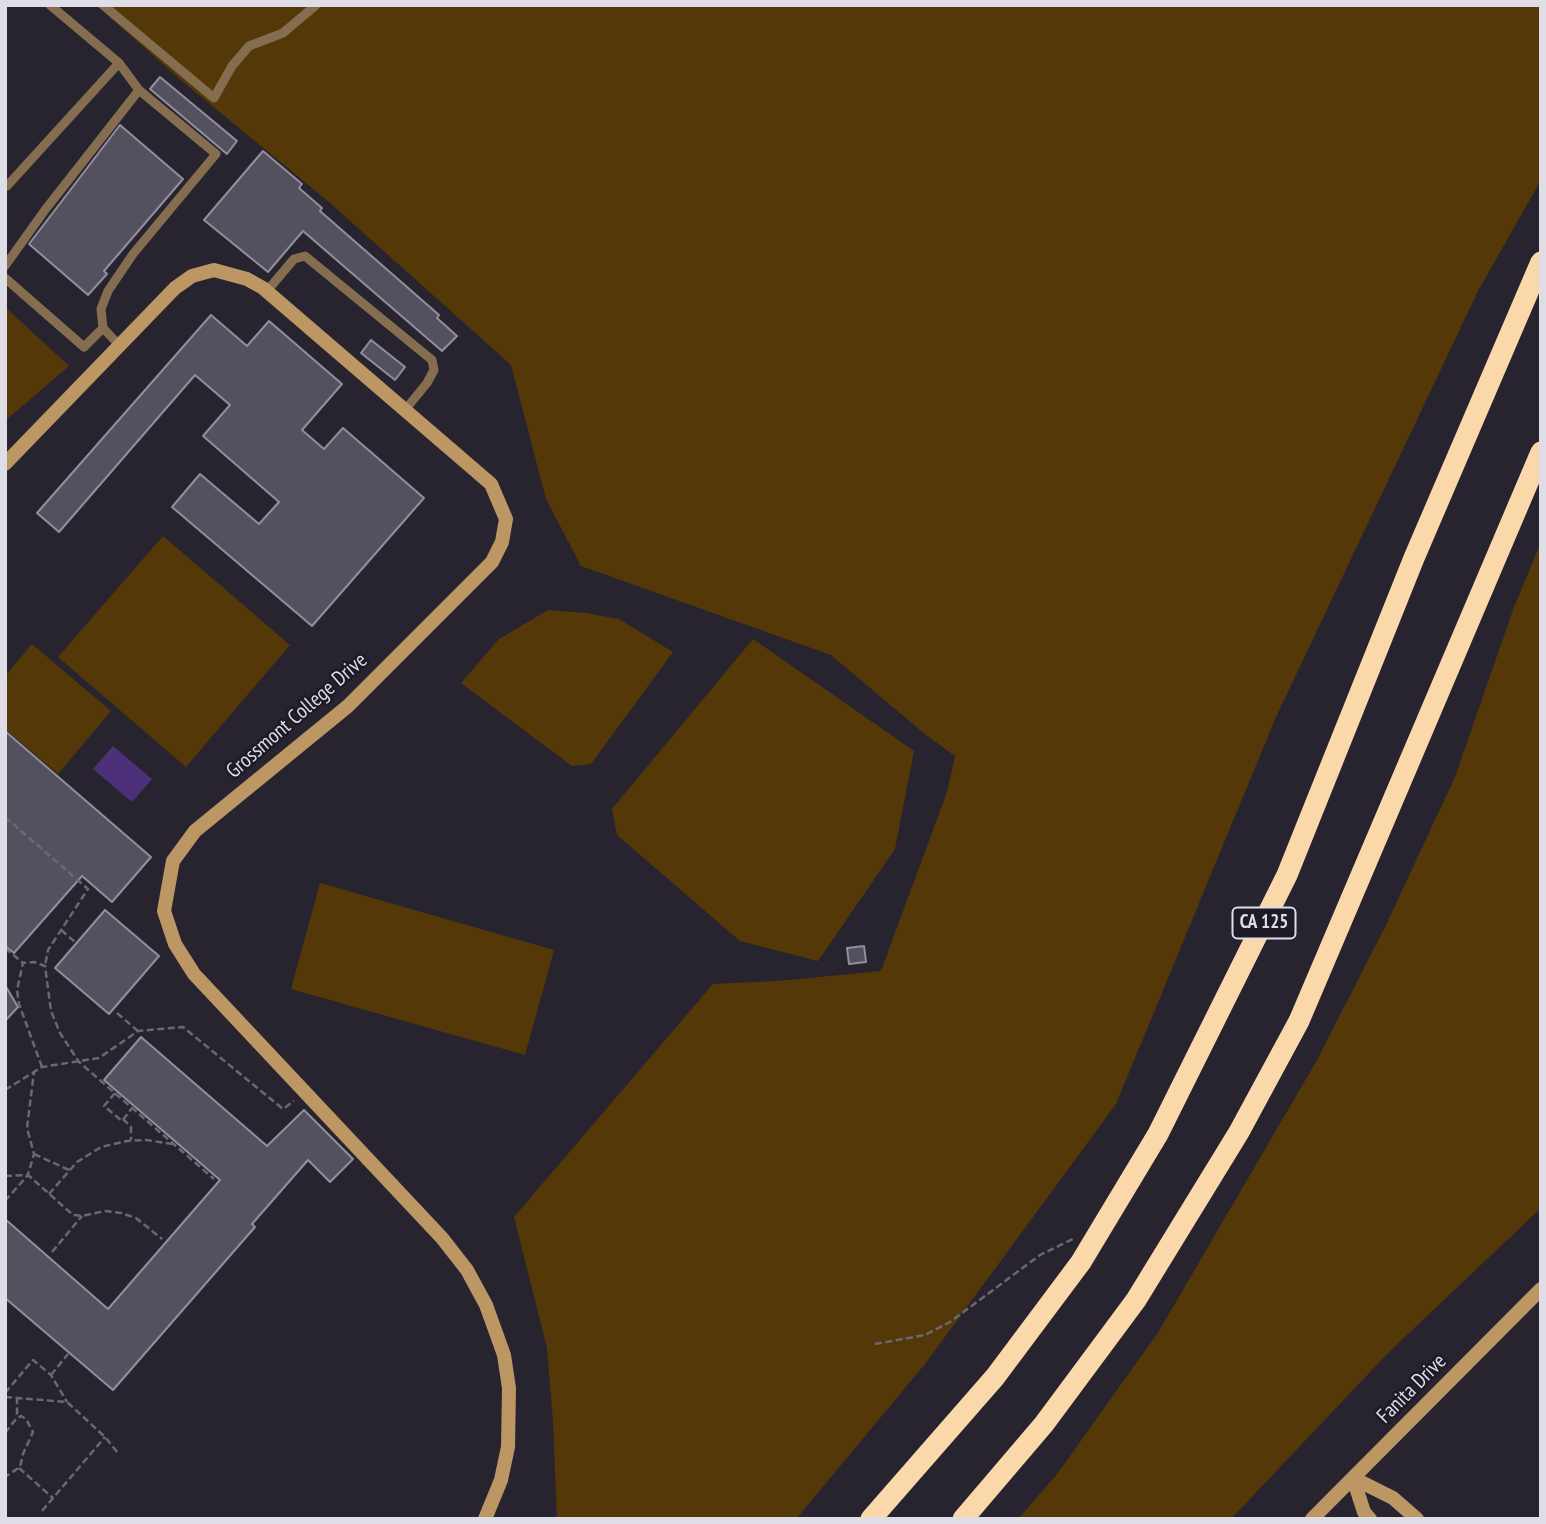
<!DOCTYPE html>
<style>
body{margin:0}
#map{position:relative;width:1546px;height:1524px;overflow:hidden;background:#272430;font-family:"PT Sans Narrow",sans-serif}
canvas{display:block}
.frame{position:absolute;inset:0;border:7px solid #dfdde6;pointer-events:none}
</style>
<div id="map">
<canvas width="1546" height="1524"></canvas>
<div class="frame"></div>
</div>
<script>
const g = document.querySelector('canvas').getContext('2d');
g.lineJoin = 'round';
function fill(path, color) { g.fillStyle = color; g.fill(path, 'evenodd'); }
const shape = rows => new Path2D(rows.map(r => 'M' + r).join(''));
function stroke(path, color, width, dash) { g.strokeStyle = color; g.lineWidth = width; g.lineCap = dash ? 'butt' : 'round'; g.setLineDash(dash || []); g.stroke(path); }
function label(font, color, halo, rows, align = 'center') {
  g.font = font + ' "PT Sans Narrow",sans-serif'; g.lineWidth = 5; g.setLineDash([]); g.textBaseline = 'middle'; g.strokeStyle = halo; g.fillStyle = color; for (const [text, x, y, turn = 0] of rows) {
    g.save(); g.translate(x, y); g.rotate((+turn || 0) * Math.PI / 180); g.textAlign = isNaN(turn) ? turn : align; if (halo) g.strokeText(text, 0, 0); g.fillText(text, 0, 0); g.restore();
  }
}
const green = shape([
 [96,5,1541,5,1541,180,1478,291,1276,717,1116,1104,925,1364,796,1519,557,1519,553,1421,547,1348,514,1217,713,984,778,981,881,971,947,792,955,756,926,735,831,655,581,566,546,499,511,365,329,202,182,81],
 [5,307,69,366,5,421],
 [163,536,290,645,186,767,58,657],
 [1541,542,1541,1208,1388,1353,1231,1519,1018,1519,1058,1473,1159,1331,1317,1060,1386,925,1455,777,1514,607],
 [548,610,586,613,619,619,673,652,591,764,572,766,461,683,499,639],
 [753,639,914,751,895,849,818,961,740,941,617,835,612,809],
 [32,644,111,711,58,774,5,729,5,676],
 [320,883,554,950,525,1055,291,989]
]);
const water = shape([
 [113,746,152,779,132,802,93,769]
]);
const building = shape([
 [160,77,237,141,227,154,150,89,160,77],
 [120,125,183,179,104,271,107,274,88,295,29,244,120,125],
 [263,151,302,184,299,188,322,208,320,211,439,315,437,318,457,336,442,351,303,231,268,272,204,220,263,151],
 [211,315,247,346,269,321,342,384,302,430,324,449,343,428,424,498,312,626,172,507,200,474,259,524,279,502,203,436,230,405,195,375,59,532,37,513,211,315],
 [371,340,405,367,395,380,361,353,371,340],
 [5,731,151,857,112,902,82,876,14,953,5,946,5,731],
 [105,910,159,956,109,1014,55,968,105,910],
 [864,946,866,962,849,964,847,948,864,946],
 [5,985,18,1007,5,1021,5,985],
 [141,1037,267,1146,304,1110,353,1159,330,1182,308,1160,252,1224,255,1227,113,1390,5,1298,5,1219,108,1309,220,1180,104,1080,141,1037]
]);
const path = shape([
 [5,817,88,889,48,950,45,966],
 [61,930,75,942],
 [5,948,23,963],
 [117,1013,138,1031],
 [42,1067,19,1004,17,990,23,963,34,962,45,966,51,1011,60,1033,79,1062,214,1179],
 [5,1090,42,1067,99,1058,138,1031,183,1027,283,1109,294,1101],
 [115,1093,104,1106,122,1121,132,1108],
 [123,1119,131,1127,131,1140],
 [34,1154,69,1170],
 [5,1176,28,1175,73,1215,82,1216,105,1211,121,1213,136,1218,162,1239],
 [49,1194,77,1162,101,1147,127,1141,146,1140,173,1144],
 [5,1201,28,1175,34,1154,27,1128,34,1072],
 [52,1252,82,1216],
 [875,1344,925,1335,950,1322,1040,1255,1073,1239],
 [51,1375,68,1354],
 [5,1393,33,1360,51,1375,67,1402],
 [5,1397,67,1402,105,1437,118,1453],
 [17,1397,17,1417],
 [5,1433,16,1419,21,1416,26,1419,33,1432,23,1454,20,1467,5,1477],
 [19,1468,53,1498],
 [42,1511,105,1437]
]);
const lane = shape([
 [50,5,119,63,139,90],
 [103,5,214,98,232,66,249,46,283,33,316,5],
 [5,185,7,186,119,63],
 [5,266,45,210,139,90,216,154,133,254,108,291,101,309,103,328,120,346],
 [5,278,84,347,103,328],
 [267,291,294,259,305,256,432,360,434,370,427,383,405,410]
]);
const secondary = shape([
 [5,464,175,288,192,276,214,270,247,279,263,288,491,484,506,519,502,542,492,562,348,706,195,831,173,861,164,911,175,944,194,974,442,1238,467,1270,486,1305,504,1355,509,1388,508,1447,501,1480,485,1519],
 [1353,1478,1393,1498,1417,1519],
 [1353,1478,1364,1512,1370,1519],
 [1312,1519,1541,1289]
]);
const highway = shape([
 [871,1519,995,1377,1081,1262,1158,1134,1287,875,1414,558,1541,262],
 [963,1519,1044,1424,1136,1300,1239,1132,1299,1021,1541,452]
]);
const shields = [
 [1264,923,63]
];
const shieldNames = [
 ["CA 125",1264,923]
];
const streetNames = [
 ["Grossmont College Drive",297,716,-41],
 ["Fanita Drive",1412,1389,-45]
];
fill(green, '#553807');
fill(water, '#4c3079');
fill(building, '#54515e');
stroke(building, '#938e9e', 2);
stroke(path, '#6a6872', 2.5, [7, 3.5]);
stroke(lane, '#856e4f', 9);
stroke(secondary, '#bc9764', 14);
stroke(highway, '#fbd8aa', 21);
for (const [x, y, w] of shields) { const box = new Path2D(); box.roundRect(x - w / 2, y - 15.5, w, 31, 5); g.fillStyle = '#1e1a26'; g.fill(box); stroke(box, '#dfdde6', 2); }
label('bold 19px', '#dfdde6', null, shieldNames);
label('21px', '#dfdde6', '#1e1a26', streetNames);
</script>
